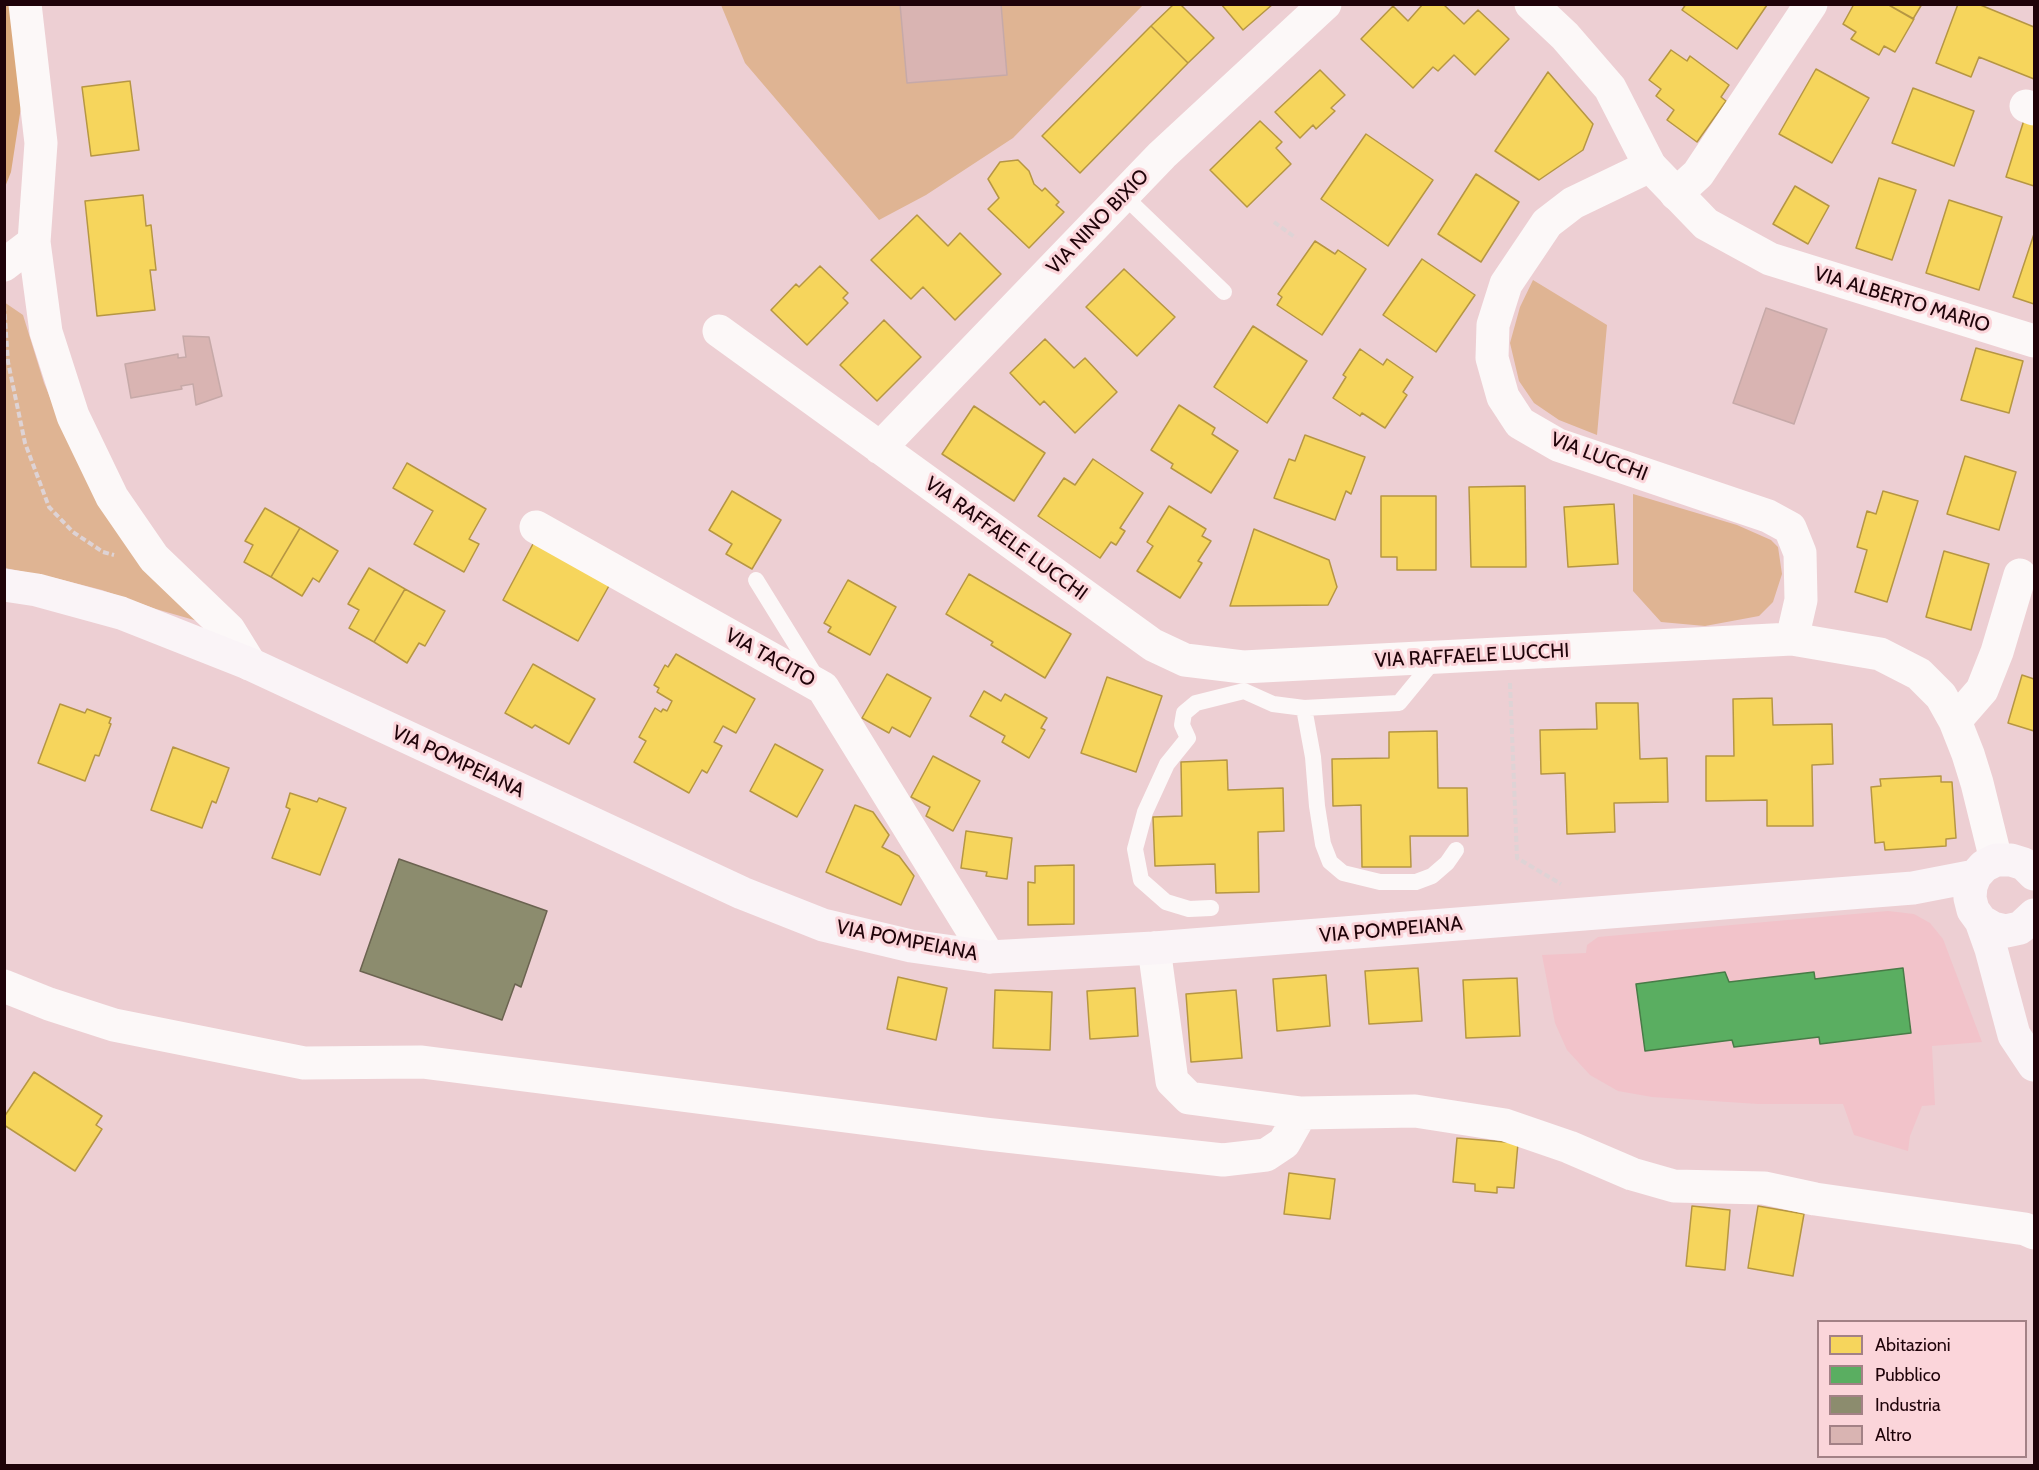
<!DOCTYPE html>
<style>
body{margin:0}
#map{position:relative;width:2039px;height:1470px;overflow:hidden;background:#edcfd3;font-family:Cabin,sans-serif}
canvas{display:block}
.frame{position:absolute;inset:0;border:6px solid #1f0309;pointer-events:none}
.legend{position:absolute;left:1817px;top:1320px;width:210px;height:138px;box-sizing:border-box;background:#fbd5da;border:2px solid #a38186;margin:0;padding:8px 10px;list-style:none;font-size:18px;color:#1f0309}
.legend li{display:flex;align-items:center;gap:12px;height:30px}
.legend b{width:30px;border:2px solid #a38186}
</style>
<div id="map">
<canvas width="2039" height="1470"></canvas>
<div class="frame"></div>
<ul class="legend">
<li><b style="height:16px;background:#f6d55c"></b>Abitazioni</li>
<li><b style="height:16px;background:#5aae61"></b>Pubblico</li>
<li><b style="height:16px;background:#8c8c6e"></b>Industria</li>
<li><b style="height:16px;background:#d9b4b2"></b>Altro</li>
</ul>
</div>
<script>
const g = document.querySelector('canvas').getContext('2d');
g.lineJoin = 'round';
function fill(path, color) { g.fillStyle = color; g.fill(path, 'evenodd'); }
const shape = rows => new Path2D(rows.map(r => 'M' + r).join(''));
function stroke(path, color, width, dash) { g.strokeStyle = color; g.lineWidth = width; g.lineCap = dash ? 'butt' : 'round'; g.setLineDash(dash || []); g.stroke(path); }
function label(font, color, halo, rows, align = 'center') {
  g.font = font + ' Cabin,sans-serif'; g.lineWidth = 6; g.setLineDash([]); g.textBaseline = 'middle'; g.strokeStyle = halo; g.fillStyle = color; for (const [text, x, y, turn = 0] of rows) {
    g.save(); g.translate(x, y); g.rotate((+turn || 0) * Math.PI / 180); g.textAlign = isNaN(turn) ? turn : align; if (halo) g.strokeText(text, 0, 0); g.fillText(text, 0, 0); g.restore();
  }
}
const built = shape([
 [1888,911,1914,914,1930,923,1943,939,1982,1042,1932,1046,1935,1105,1922,1106,1910,1136,1908,1151,1854,1135,1843,1104,1758,1104,1652,1097,1618,1091,1590,1075,1567,1050,1555,1023,1542,955,1586,953,1587,945,1598,937]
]);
const green = shape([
 [721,5,1143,5,1013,138,926,195,879,220,745,63],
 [1533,280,1607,325,1597,435,1559,420,1534,403,1519,381,1510,343,1520,307],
 [4,302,23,315,44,383,62,426,201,622,156,609,102,590,55,578,5,568],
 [1633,494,1737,525,1771,540,1778,547,1782,574,1773,602,1759,616,1705,626,1661,622,1633,591]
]);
const forest = shape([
 [10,4,21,107,11,172,5,187,4,5]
]);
const homes = shape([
 [1174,4,1180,4,1214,38,1188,63,1151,26,1174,4],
 [1221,4,1273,4,1243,30,1221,4],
 [1423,4,1443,4,1464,24,1478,10,1509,39,1475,75,1454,55,1438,71,1433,67,1413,88,1361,39,1393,6,1408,21,1423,4],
 [1686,4,1767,4,1767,5,1737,49,1682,10,1686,4],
 [1854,4,1887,4,1914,19,1895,52,1884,46,1879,55,1851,39,1856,32,1843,24,1854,4],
 [1887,4,1922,4,1913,19,1887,4],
 [1958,4,1978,4,2034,27,2034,79,1979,57,1971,77,1936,63,1958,4],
 [1151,26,1188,63,1080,173,1042,136,1151,26],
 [1671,50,1687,61,1690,56,1729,85,1721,97,1726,101,1697,142,1667,120,1674,110,1656,96,1661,89,1649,80,1671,50],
 [1816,69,1869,98,1832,163,1779,134,1816,69],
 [1320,70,1345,95,1331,108,1335,111,1316,129,1313,125,1300,138,1275,112,1320,70],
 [1548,72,1593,124,1583,150,1539,180,1495,151,1548,72],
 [130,81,139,150,91,156,82,87,130,81],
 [1913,88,1974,111,1954,166,1892,143,1913,88],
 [2024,120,2034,123,2034,186,2006,177,2024,120],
 [1260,121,1282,142,1276,148,1291,164,1247,207,1210,170,1260,121],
 [1366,134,1433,180,1388,246,1321,199,1366,134],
 [1018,160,1029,171,1034,184,1042,191,1045,188,1059,202,1056,205,1064,212,1029,248,988,209,999,198,988,179,1000,162,1018,160],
 [1476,174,1519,202,1481,262,1438,234,1476,174],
 [1879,178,1916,190,1892,260,1856,248,1879,178],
 [1795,186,1829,206,1808,244,1773,224,1795,186],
 [143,195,146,226,151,225,156,270,150,270,155,310,97,316,85,201,143,195],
 [1949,200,2002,217,1979,290,1926,273,1949,200],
 [917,215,948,246,960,233,1001,274,955,320,923,287,911,299,871,260,917,215],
 [2034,234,2034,304,2013,297,2034,234],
 [1315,241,1335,254,1338,250,1366,269,1322,335,1277,305,1282,297,1278,294,1315,241],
 [1422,259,1475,295,1436,352,1383,315,1422,259],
 [820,266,848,293,843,298,848,303,807,345,771,310,796,284,799,287,820,266],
 [1124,269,1175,317,1137,356,1086,307,1124,269],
 [884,320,921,357,877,401,840,365,884,320],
 [1253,326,1307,361,1267,423,1214,387,1253,326],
 [1045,339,1074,368,1085,358,1117,392,1075,433,1044,401,1040,405,1010,373,1045,339],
 [1976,348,2023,361,2009,413,1961,400,1976,348],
 [1360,349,1383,365,1387,359,1413,377,1403,392,1407,395,1385,428,1362,413,1360,416,1333,398,1346,377,1343,375,1360,349],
 [1179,405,1215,428,1212,434,1238,451,1211,493,1171,468,1173,464,1151,450,1179,405],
 [974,406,1045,453,1014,501,942,454,974,406],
 [1305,435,1365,457,1351,494,1346,491,1335,520,1274,498,1289,459,1295,461,1305,435],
 [1965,456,2016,472,1999,530,1947,514,1965,456],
 [1093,459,1143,493,1120,528,1125,531,1116,545,1111,542,1100,558,1038,516,1064,478,1075,485,1093,459],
 [407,463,486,509,469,539,479,544,464,572,414,544,433,511,393,488,407,463],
 [1525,486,1526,567,1471,567,1469,487,1525,486],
 [732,491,781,520,752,569,726,554,732,544,709,530,732,491],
 [1883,491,1918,501,1887,602,1855,592,1867,550,1857,547,1867,511,1876,514,1883,491],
 [1381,496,1436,496,1436,570,1397,570,1397,557,1381,557,1381,496],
 [1614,504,1618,564,1568,567,1564,507,1614,504],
 [1169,506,1206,529,1202,536,1211,541,1198,561,1202,563,1180,598,1137,571,1153,546,1147,542,1169,506],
 [265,508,300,528,271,577,244,562,253,545,245,541,265,508],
 [300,528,338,551,319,582,313,578,302,596,271,577,300,528],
 [1254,529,1329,560,1337,587,1328,605,1230,606,1254,529],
 [534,542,610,584,578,641,503,600,534,542],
 [1944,551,1989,564,1971,630,1926,617,1944,551],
 [369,568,405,589,374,642,349,628,359,610,348,604,369,568],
 [969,574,1071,634,1045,678,991,645,993,642,946,614,969,574],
 [848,580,896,607,870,655,828,632,831,627,824,623,848,580],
 [405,589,445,611,425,646,419,643,407,663,374,642,405,589],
 [676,654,755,699,736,733,723,726,714,742,722,746,707,773,702,770,689,793,634,762,646,741,639,737,655,708,661,712,663,709,667,711,672,701,657,692,659,688,654,685,665,665,668,667,676,654],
 [533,664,595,699,569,744,535,725,532,728,505,713,533,664],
 [887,674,931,698,910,737,892,727,889,733,862,718,887,674],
 [2022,675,2034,679,2034,731,2008,723,2022,675],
 [1107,677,1162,696,1136,772,1081,753,1107,677],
 [984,691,1001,701,1005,694,1047,718,1041,728,1045,730,1029,758,1002,742,1005,736,970,716,984,691],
 [1772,698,1773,725,1832,724,1833,764,1812,765,1813,826,1767,826,1767,800,1706,801,1706,756,1734,756,1733,699,1772,698],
 [1596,703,1638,703,1640,759,1667,758,1668,802,1614,803,1615,832,1567,834,1565,773,1541,774,1540,730,1597,729,1596,703],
 [60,704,85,713,87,709,111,718,109,723,111,724,99,756,95,755,85,781,38,763,60,704],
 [1437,731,1438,788,1467,788,1468,836,1410,836,1411,867,1362,867,1361,805,1333,806,1332,759,1389,758,1389,732,1437,731],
 [775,744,823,770,797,817,750,791,775,744],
 [173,747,229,768,216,803,212,801,202,828,151,810,173,747],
 [933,756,980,781,953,831,926,816,930,807,911,797,933,756],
 [1227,760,1228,790,1283,788,1284,831,1258,832,1259,892,1216,893,1215,864,1155,866,1153,817,1182,816,1181,762,1227,760],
 [1941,776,1941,782,1952,782,1956,838,1946,839,1946,846,1885,850,1884,842,1875,843,1871,787,1881,786,1880,779,1941,776],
 [290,793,317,802,319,798,346,808,320,875,272,858,290,809,286,807,290,793],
 [855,805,873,812,889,835,882,847,899,856,914,876,901,905,826,872,855,805],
 [966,831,1012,838,1007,879,986,876,987,872,961,868,966,831],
 [1074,865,1074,924,1028,925,1028,882,1035,883,1035,866,1074,865],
 [1418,968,1422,1021,1369,1024,1365,971,1418,968],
 [1326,975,1330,1026,1277,1031,1273,979,1326,975],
 [898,977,947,988,936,1040,887,1029,898,977],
 [1517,978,1520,1036,1466,1038,1463,980,1517,978],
 [1135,988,1138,1036,1090,1039,1087,991,1135,988],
 [995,990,1052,992,1050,1050,993,1048,995,990],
 [1236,990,1242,1058,1191,1062,1186,994,1236,990],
 [34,1072,102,1116,96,1125,102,1129,75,1171,4,1125,4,1117,34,1072],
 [1457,1138,1518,1143,1514,1188,1497,1187,1497,1193,1475,1191,1475,1184,1453,1182,1457,1138],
 [1289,1173,1335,1179,1330,1219,1284,1214,1289,1173],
 [1692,1206,1730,1210,1725,1270,1686,1266,1692,1206],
 [1758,1206,1804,1214,1793,1276,1748,1268,1758,1206]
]);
const public = shape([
 [1903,968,1911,1033,1820,1044,1819,1037,1734,1047,1732,1040,1645,1051,1636,984,1725,972,1729,982,1814,972,1815,979,1903,968]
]);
const industry = shape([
 [399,859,547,911,521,987,515,984,502,1020,360,971,399,859]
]);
const building = shape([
 [900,4,1001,4,1007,75,907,83,900,4],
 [1766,308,1827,329,1794,424,1733,403,1766,308],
 [183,336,209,337,222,396,196,405,193,384,181,386,182,389,131,398,125,364,178,354,178,358,186,357,183,336]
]);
const path = shape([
 [1274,222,1296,238],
 [4,305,8,362,25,443,49,507,73,532,103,552,114,555],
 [1510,683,1517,858,1561,884]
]);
const service = shape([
 [1123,195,1224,292],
 [756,580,816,677],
 [1304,708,1313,757,1317,806,1323,844,1330,862,1343,873,1380,882,1416,882,1432,876,1447,863,1456,850],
 [1211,908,1189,909,1166,902,1141,880,1135,849,1145,812,1167,764,1188,738,1182,725,1184,713,1196,703,1244,691,1273,704,1304,708,1399,703,1436,658]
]);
const minor = shape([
 [2026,106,2034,109],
 [1650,166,1573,203,1547,223,1506,284,1493,325,1492,358,1503,397,1520,423,1558,445,1768,516,1790,528,1800,553,1801,600,1792,639],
 [1676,194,1698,174,1811,4],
 [719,331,1153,645,1185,660,1243,667,1792,639,1880,654,1919,674,1941,696,1955,721,1968,754,1977,783,1996,860],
 [880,448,1162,155,1325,4],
 [536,527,823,688,989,957],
 [1955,721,1982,690,1997,652,2020,575],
 [1154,948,1172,1081,1189,1098,1301,1113,1415,1111,1505,1125,1569,1147,1632,1174,1674,1186,1764,1188,1815,1199,2025,1229,2034,1233],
 [4,986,49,1004,114,1025,304,1063,422,1062,986,1134,1223,1160,1266,1155,1284,1143,1301,1113]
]);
const tertiary = shape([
 [1531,4,1565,36,1610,88,1650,166,1706,224,1770,259,2034,341],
 [34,242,46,332,73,416,112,497,154,558,229,630,250,664],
 [4,265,34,242,41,143,25,4]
]);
const secondary = shape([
 [4,585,37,590,121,613,250,664,742,893,823,925,911,946,989,957,1154,948,1913,888,1975,876],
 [2034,874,2024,864,2011,860,1996,860,1984,866,1975,876,1971,886,1970,898,1973,910,1981,921,1993,928,2006,931,2020,928,2034,915],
 [1981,921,1991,949,2014,1035,2034,1065]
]);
const streetNames = [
 ["VIA NINO BIXIO",1098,222,-46],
 ["VIA ALBERTO MARIO",1902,300,17],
 ["VIA LUCCHI",1599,457,21],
 ["VIA RAFFAELE LUCCHI",1006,539,36],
 ["VIA RAFFAELE LUCCHI",1472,656,-3],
 ["VIA TACITO",770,658,29],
 ["VIA POMPEIANA",458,762,25],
 ["VIA POMPEIANA",1391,930,-5],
 ["VIA POMPEIANA",907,941,11]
];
fill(built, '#f2c3ca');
fill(green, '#dfb493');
fill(forest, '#dba97c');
fill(homes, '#f6d55c');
stroke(homes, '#b69643', 1.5);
fill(public, '#5aae61');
stroke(public, '#487b47', 1.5);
fill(industry, '#8c8c6e');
stroke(industry, '#6b6350', 1.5);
fill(building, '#d9b4b2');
stroke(building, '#c6a9a8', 1.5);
stroke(path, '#ded3d5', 4, [6, 3]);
stroke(service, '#fcf8f8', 16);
stroke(minor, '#fcf8f8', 33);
stroke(tertiary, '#fcf8f8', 33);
stroke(secondary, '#faf4f7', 33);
label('20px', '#1f0309', '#fbd5da', streetNames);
</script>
